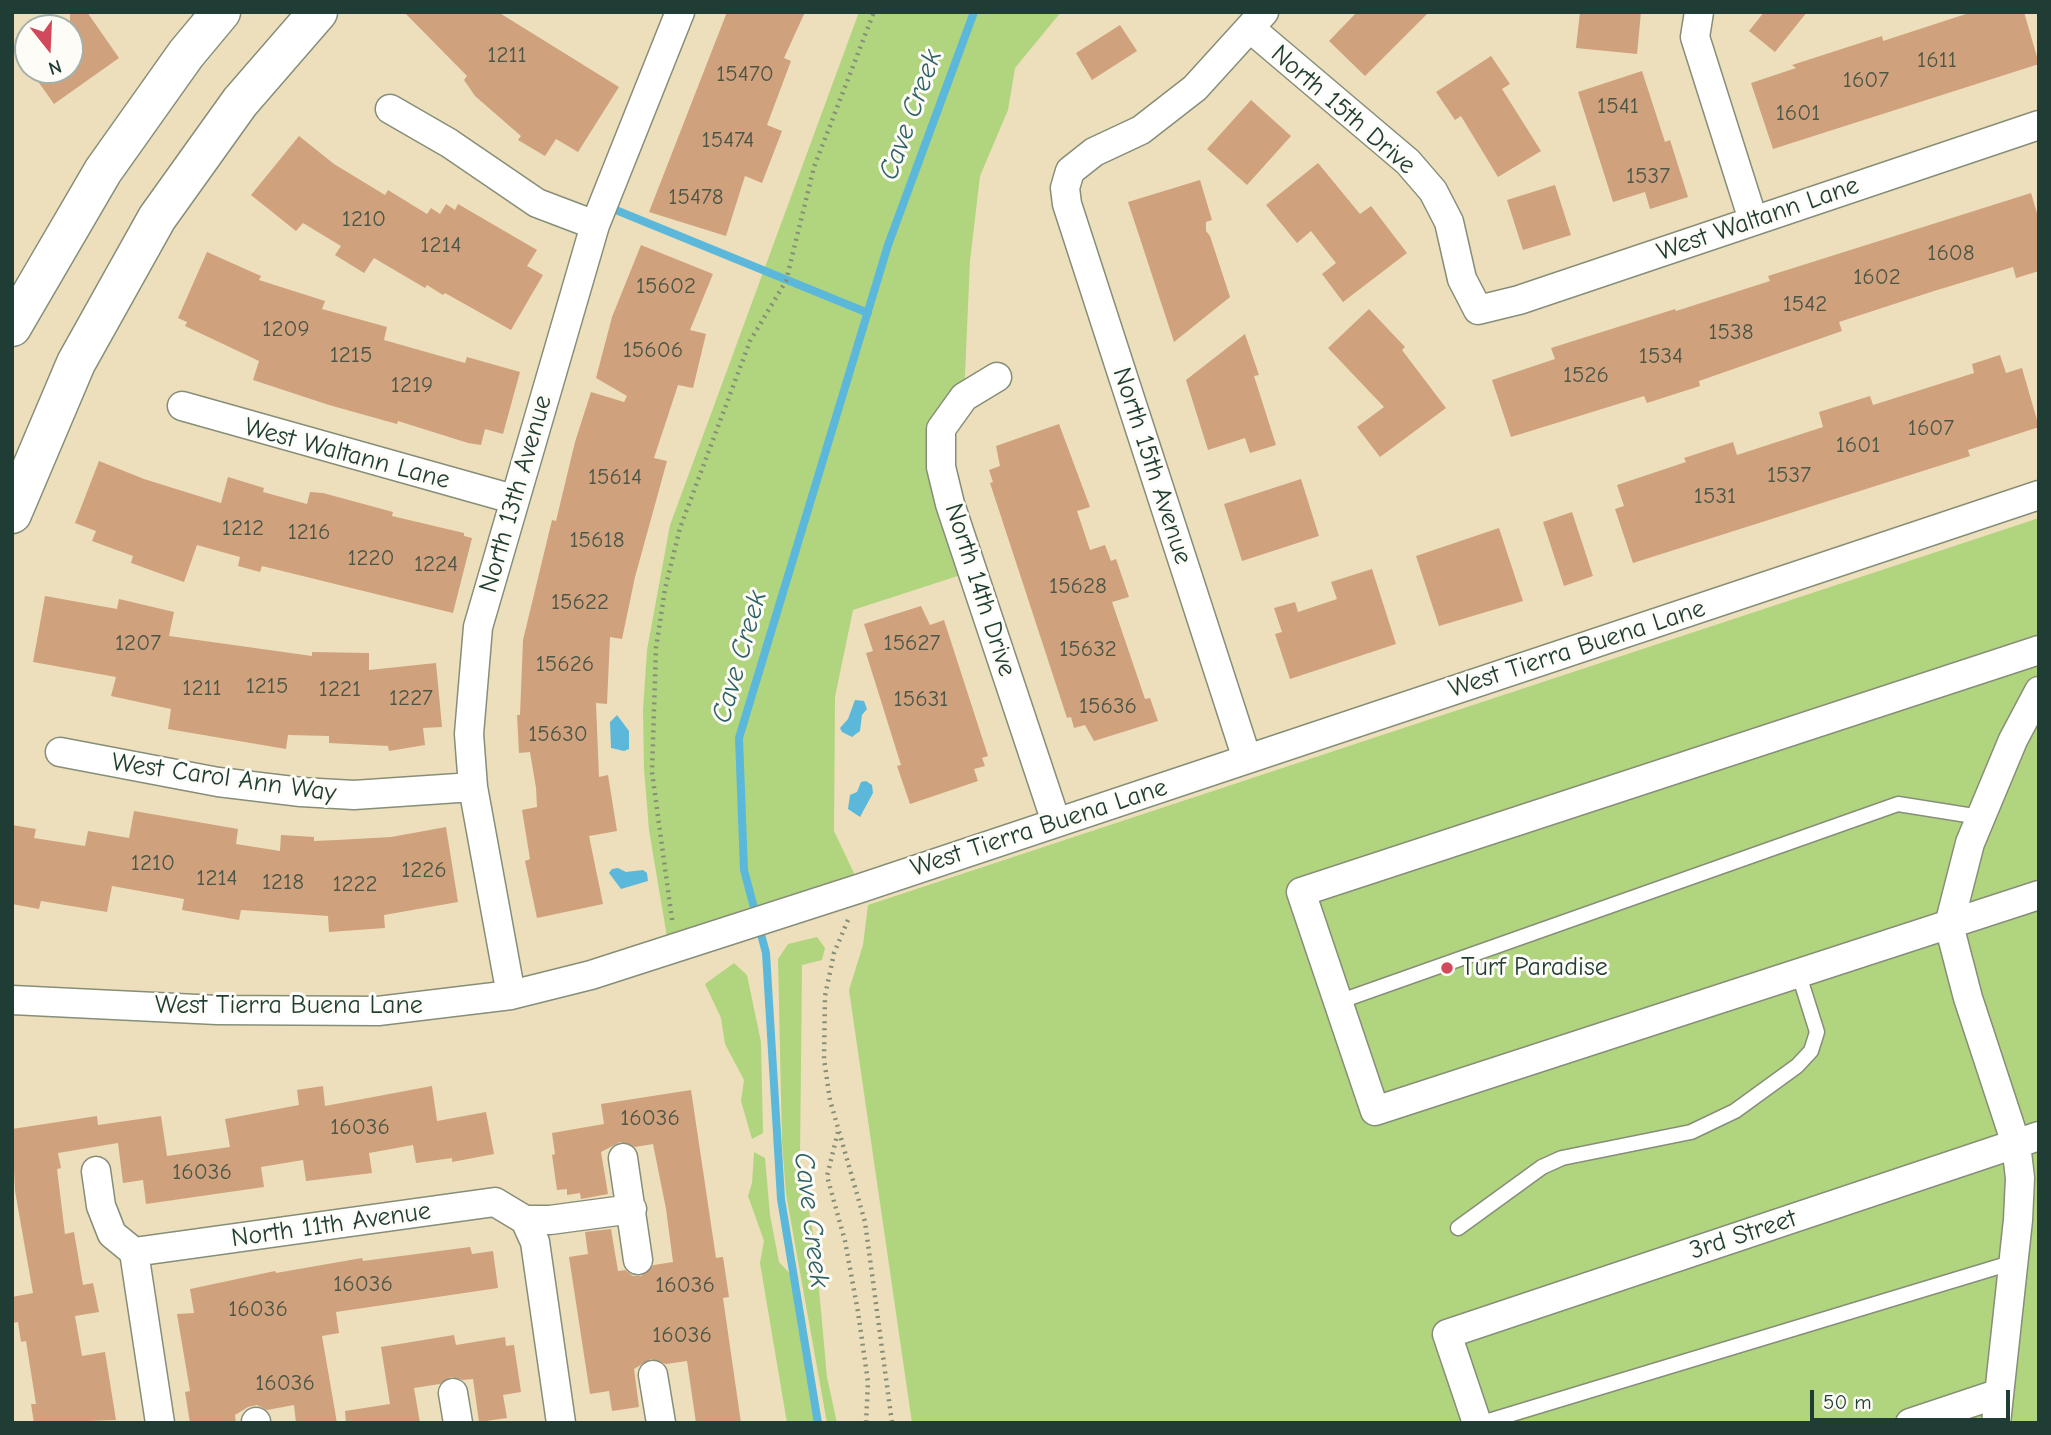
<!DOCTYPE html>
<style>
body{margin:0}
#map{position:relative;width:2051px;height:1435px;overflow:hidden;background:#eddfbc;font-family:"Comic Neue",sans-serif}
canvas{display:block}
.frame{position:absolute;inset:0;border:14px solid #1f3d34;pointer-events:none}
.north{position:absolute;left:14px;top:14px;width:70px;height:70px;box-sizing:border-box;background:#fdfcf7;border:2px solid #a4b0a9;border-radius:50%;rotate:162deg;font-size:19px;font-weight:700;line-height:28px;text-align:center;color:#1f3d34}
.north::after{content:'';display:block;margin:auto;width:24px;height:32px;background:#d1495b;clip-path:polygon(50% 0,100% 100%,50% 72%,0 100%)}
.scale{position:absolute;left:1810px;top:1390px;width:200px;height:32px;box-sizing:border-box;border:4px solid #1f3d34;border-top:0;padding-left:9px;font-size:21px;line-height:24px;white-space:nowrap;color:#1f3d34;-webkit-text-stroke:5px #fdfcf7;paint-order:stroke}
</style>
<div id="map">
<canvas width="2051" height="1435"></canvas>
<div class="frame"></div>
<div class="north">N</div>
<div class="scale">50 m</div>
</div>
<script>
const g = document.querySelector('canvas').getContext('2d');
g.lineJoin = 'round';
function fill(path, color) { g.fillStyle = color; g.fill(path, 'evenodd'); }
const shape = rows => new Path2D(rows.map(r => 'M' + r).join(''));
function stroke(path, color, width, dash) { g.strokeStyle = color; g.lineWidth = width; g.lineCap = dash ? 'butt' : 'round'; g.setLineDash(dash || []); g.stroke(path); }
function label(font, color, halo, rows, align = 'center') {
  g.font = font + ' "Comic Neue",sans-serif'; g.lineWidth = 6; g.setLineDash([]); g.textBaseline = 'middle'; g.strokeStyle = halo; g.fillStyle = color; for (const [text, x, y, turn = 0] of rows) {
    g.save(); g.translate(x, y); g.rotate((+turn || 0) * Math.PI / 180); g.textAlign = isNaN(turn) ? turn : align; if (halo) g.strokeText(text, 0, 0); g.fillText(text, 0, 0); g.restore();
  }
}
const green = shape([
 [859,12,1061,12,1015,68,1008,110,980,176,970,261,964,397,941,429,973,571,853,610,835,697,834,831,861,888,669,949,649,830,644,769,643,710,647,650,670,525],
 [2039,518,2039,1423,912,1423,849,990,863,945,868,905],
 [817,937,825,948,822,960,802,965,800,1159,815,1245,827,1377,837,1423,827,1423,786,1194,782,1143,778,959,788,944],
 [734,963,747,975,761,1042,763,1133,752,1139,741,1101,744,1080,725,1044,721,1018,705,984],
 [754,1152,765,1158,770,1215,779,1262,793,1277,817,1423,787,1423,760,1263,764,1241,748,1196,752,1183]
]);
const water = shape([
 [855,700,864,701,867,709,862,715,860,731,852,737,842,732,840,728,848,719],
 [617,715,629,731,629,749,624,751,611,748,610,722],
 [866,781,872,785,873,793,860,817,848,809,850,795,857,792,861,782],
 [618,868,626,872,643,870,647,873,648,881,621,889,609,873,612,869]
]);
const stream = shape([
 [606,206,868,313],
 [818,1423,781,1199,766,953,744,870,739,738,888,245,974,12]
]);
const building = shape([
 [70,12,87,12,119,58,54,104,30,70,70,70],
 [404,12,498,12,619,87,578,152,556,139,545,156,518,140,521,136,475,96,464,80,467,76],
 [727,12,805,12,784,58,791,61,767,125,782,131,762,183,745,176,726,236,649,212],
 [1357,12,1429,12,1365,76,1329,41],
 [1580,12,1641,12,1637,54,1576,48],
 [1764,12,1807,12,1775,52,1749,31],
 [1972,12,2024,12,2039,64,1773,149,1751,83,1796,68,1792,65,1882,36,1883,41],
 [1120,25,1137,51,1092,80,1076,53],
 [1491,56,1510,84,1502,89,1541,151,1498,177,1461,116,1455,120,1436,92],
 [1642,71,1665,142,1670,140,1688,197,1650,209,1645,192,1613,202,1578,92],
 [1251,100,1291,136,1247,185,1207,149],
 [299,136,334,164,385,195,388,190,427,214,431,208,440,214,446,204,455,210,458,204,537,250,527,266,543,275,511,330,445,293,443,295,427,285,425,288,374,258,364,273,335,255,341,246,303,223,296,231,251,195],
 [1318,163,1360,214,1371,206,1407,253,1343,302,1322,274,1336,263,1311,231,1297,243,1266,205],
 [1200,180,1212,220,1206,222,1206,231,1210,236,1230,297,1174,342,1128,202],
 [1555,185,1571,235,1523,250,1507,200],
 [2031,193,2039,220,2039,271,2016,278,2013,267,1934,291,1839,322,1842,331,1699,381,1700,386,1647,403,1644,396,1511,437,1492,380,1555,359,1551,348,1675,309,1676,311,1770,281,1768,276],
 [641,245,713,274,690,330,706,334,693,388,678,385,654,458,667,461,635,577,622,639,610,637,607,704,596,703,599,777,608,775,617,831,589,836,603,904,537,918,525,861,530,859,522,810,537,807,536,788,530,752,519,753,517,715,520,715,523,640,552,520,556,521,575,442,591,392,624,402,627,396,596,378,612,317],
 [207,252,261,276,259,280,325,301,322,309,387,327,384,340,465,363,467,357,520,372,503,434,485,429,481,445,468,443,398,421,397,424,329,405,253,380,259,361,185,326,187,322,178,318],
 [1369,309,1405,347,1402,350,1446,408,1380,457,1357,427,1384,407,1328,348],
 [1245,334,1259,375,1254,376,1276,445,1250,453,1245,438,1208,450,1186,380],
 [2000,355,2006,373,2022,368,2039,427,1968,450,1970,456,1633,563,1615,509,1624,506,1617,485,1686,462,1684,458,1733,442,1737,455,1823,427,1819,412,1870,396,1873,405,1974,373,1972,364],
 [1059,424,1090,507,1077,511,1090,550,1105,545,1111,561,1116,559,1129,597,1112,602,1145,699,1150,698,1158,721,1094,741,1085,725,1074,728,1071,717,1067,718,990,483,993,482,989,470,1000,466,996,446],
 [99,461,144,479,221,503,228,477,264,488,263,492,307,504,310,492,323,493,393,512,392,516,464,533,464,536,472,538,453,613,262,566,260,572,238,566,240,557,197,545,184,582,131,563,133,556,92,541,96,531,75,523],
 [1301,479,1319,536,1242,561,1224,504],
 [1572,512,1593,576,1564,586,1543,522],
 [1499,528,1523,601,1439,626,1416,556],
 [1372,569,1396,644,1290,679,1275,634,1282,632,1274,608,1295,602,1298,612,1337,599,1331,582],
 [45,596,117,609,119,599,174,612,169,636,312,656,312,652,369,653,369,670,436,663,442,727,423,728,425,745,389,751,388,746,329,743,329,736,288,735,286,749,168,729,171,709,111,696,116,677,33,662],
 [921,606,930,625,944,620,988,756,982,758,985,766,974,769,978,781,910,804,897,766,901,765,866,653,873,651,864,624],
 [134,811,238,829,236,844,280,851,281,835,314,837,314,841,337,840,391,837,446,827,458,902,384,915,385,928,329,932,328,916,241,910,239,920,182,910,184,899,112,886,107,912,41,901,39,909,12,904,12,825,36,829,34,838,85,846,88,831,129,838],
 [323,1086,325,1106,432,1086,437,1121,486,1112,494,1154,452,1162,452,1158,416,1163,413,1145,369,1153,372,1173,306,1181,303,1160,261,1167,264,1187,146,1204,143,1180,123,1183,118,1143,58,1153,61,1168,57,1169,65,1234,74,1232,83,1285,93,1283,99,1312,75,1316,82,1356,105,1352,116,1420,34,1423,31,1404,36,1404,26,1341,21,1342,18,1322,12,1323,12,1297,33,1293,15,1191,12,1129,97,1116,98,1125,161,1116,167,1156,230,1147,225,1119,299,1105,297,1090],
 [691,1090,716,1258,723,1257,729,1297,723,1298,741,1423,696,1423,687,1361,666,1364,651,1359,634,1369,639,1407,612,1411,609,1391,590,1394,569,1257,588,1254,585,1232,611,1229,618,1271,625,1270,633,1276,641,1276,654,1265,673,1262,666,1209,653,1144,635,1147,620,1142,601,1152,608,1194,581,1199,580,1193,567,1195,567,1189,557,1190,552,1155,555,1154,552,1133,604,1124,601,1104],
 [470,1247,472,1254,493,1251,498,1288,336,1312,339,1333,322,1336,337,1423,296,1423,294,1405,267,1410,257,1405,248,1407,235,1415,236,1423,190,1423,185,1392,190,1391,177,1314,194,1313,190,1289,275,1271,276,1273,362,1258,363,1261],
 [454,1335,456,1345,505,1337,506,1346,514,1345,521,1392,503,1395,507,1418,479,1422,473,1379,463,1380,451,1377,440,1384,414,1388,420,1423,346,1423,345,1411,390,1404,381,1347]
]);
const path = shape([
 [672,920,652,772,656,648,665,589,680,528,750,341,786,281,814,167,874,12],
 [848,920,834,953,825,996,824,1059,830,1100,865,1222,892,1423],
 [838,1132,827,1176,845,1241,858,1312,868,1382,866,1423]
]);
const service = shape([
 [1338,1002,1898,804,1980,817],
 [1458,1228,1542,1167,1562,1158,1691,1132,1735,1111,1797,1066,1811,1051,1817,1032,1799,975],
 [1482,1423,2014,1262]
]);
const minor = shape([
 [1699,12,1695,37,1753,220],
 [1251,29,1408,162,1433,191,1449,222,1462,279,1478,310,1519,300,2039,125],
 [390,109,449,143,537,203,595,225],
 [997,377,964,397,941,429,941,467,950,504,1056,822],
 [182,406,513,499],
 [2039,650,1301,892,1375,1111,2039,895],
 [60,752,218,782,301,792,354,795,473,787],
 [1247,759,1067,204,1065,188,1070,171,1094,152,1141,130,1195,88,1264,12],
 [511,995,473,787,469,734,478,627,595,225,680,12],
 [12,1000,217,1010,378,1011,511,995,591,975,861,888,2039,495],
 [623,1158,638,1260],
 [96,1171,101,1206,112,1234,134,1252,160,1423],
 [525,1220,535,1242,561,1423],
 [134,1252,495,1202,525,1220,550,1220,632,1209],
 [653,1375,661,1423],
 [453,1393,458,1423],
 [256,1422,256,1423],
 [1477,1423,1447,1334,2039,1136],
 [1910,1423,1997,1394],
 [1996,1423,2018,1220,2020,1178,2016,1144,1968,998,1949,925,1970,843,2013,740,2039,691]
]);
const secondary = shape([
 [12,327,103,171,186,54,221,12],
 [12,514,76,363,157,218,240,102,318,12]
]);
const markers = [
 [1447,968,7,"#d1495b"]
];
const numberNames = [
 ["1211",507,55],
 ["1611",1937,60],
 ["15470",745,74],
 ["1607",1866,80],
 ["1541",1618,106],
 ["1601",1798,113],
 ["15474",728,140],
 ["1537",1648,176],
 ["15478",696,197],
 ["1210",364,219],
 ["1214",441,245],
 ["1608",1951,253],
 ["1602",1877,277],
 ["15602",666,286],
 ["1542",1805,304],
 ["1209",286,329],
 ["1538",1731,332],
 ["15606",653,350],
 ["1215",351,355],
 ["1534",1661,356],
 ["1526",1586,375],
 ["1219",412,385],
 ["1607",1931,428],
 ["1601",1858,445],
 ["1537",1789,475],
 ["15614",615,477],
 ["1531",1715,496],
 ["1212",243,528],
 ["1216",309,532],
 ["15618",597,540],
 ["1220",371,558],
 ["1224",436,564],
 ["15628",1078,586],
 ["15622",580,602],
 ["1207",138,643],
 ["15627",912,643],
 ["15632",1088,649],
 ["15626",565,664],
 ["1215",267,686],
 ["1211",202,688],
 ["1221",340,689],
 ["1227",411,698],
 ["15631",921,699],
 ["15636",1108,706],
 ["15630",558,734],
 ["1210",153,863],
 ["1226",424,870],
 ["1214",217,878],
 ["1218",283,882],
 ["1222",355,884],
 ["16036",650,1118],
 ["16036",360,1127],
 ["16036",202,1172],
 ["16036",363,1284],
 ["16036",685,1285],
 ["16036",258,1309],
 ["16036",682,1335],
 ["16036",285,1383]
];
const streetNames = [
 ["North 15th Drive",1343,110,41],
 ["West Waltann Lane",1758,219,-19],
 ["West Waltann Lane",347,454,15],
 ["North 15th Avenue",1152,466,72],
 ["North 13th Avenue",516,494,-74],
 ["North 14th Drive",980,590,72],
 ["West Tierra Buena Lane",1577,649,-18],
 ["West Carol Ann Way",224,778,8],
 ["West Tierra Buena Lane",1039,828,-18],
 ["West Tierra Buena Lane",289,1006],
 ["North 11th Avenue",331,1225,-8],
 ["3rd Street",1743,1235,-18]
];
const poiNames = [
 ["Turf Paradise",1461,968]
];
const waterNames = [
 ["Cave Creek",911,115,-70],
 ["Cave Creek",740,657,-74],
 ["Cave Creek",811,1220,83]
];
fill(green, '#b0d57e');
fill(water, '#5cb8da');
stroke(stream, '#5cb8da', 8);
fill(building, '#d0a17d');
stroke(service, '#868e78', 17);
stroke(minor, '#868e78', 31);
stroke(secondary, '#868e78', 41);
stroke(path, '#868e78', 4.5, [2, 5]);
stroke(service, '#fff', 14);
stroke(minor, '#fff', 28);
stroke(secondary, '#fff', 38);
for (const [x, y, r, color] of markers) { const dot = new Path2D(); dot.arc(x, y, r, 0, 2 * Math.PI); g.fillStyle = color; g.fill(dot); stroke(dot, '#fdfcf7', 2.5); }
label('23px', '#4b5646', null, numberNames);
label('26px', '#1f3d34', '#fdfcf7', streetNames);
label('26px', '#1f3d34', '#fdfcf7', poiNames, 'left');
label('italic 28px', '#316266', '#fdfcf7', waterNames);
</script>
